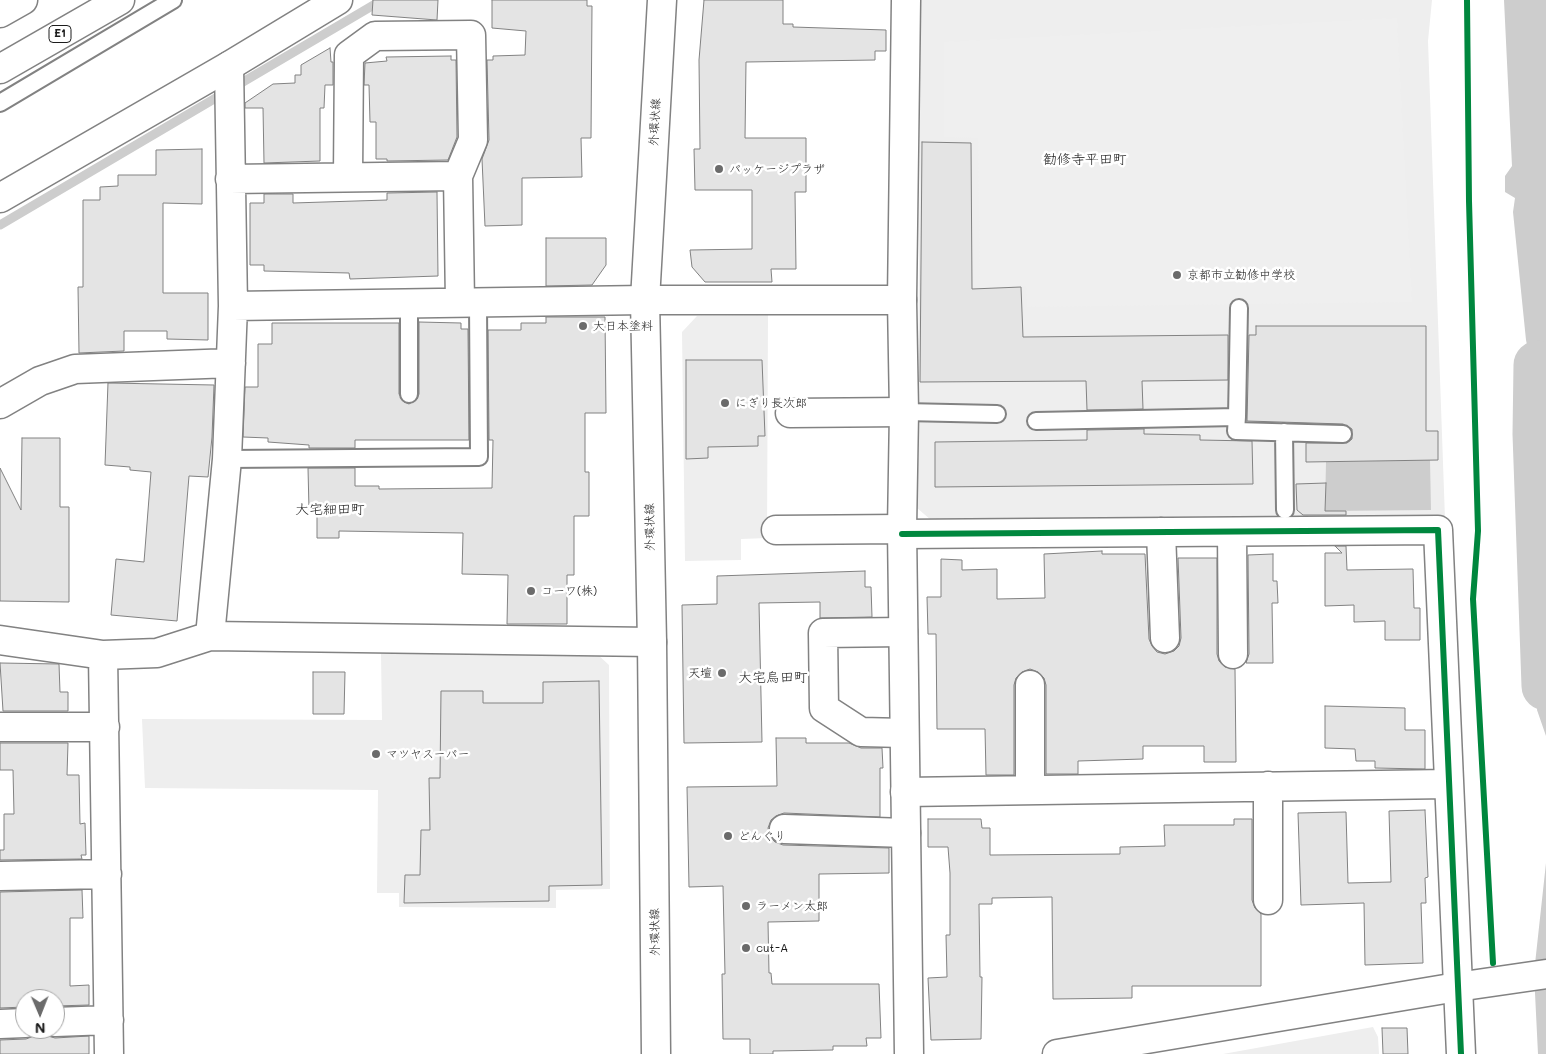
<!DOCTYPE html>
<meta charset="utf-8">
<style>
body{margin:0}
#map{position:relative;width:1546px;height:1054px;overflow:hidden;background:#fff;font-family:Mali,sans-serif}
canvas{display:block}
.north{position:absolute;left:15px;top:989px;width:50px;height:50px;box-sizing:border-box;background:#fff;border:1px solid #a4a4a4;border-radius:50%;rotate:179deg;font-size:14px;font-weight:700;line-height:20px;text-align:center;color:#1c1c1c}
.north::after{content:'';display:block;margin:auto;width:18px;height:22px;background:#6b6b6b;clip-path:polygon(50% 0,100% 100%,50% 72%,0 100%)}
</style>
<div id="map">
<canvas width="1546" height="1054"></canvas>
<div class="north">N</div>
</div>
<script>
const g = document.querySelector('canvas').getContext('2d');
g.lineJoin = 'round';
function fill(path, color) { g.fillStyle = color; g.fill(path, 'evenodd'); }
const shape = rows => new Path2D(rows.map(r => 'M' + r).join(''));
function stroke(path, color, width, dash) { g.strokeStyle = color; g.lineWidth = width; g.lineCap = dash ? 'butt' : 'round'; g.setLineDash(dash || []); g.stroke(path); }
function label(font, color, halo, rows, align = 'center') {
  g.font = font + ' Mali,"Klee One",sans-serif'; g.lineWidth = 5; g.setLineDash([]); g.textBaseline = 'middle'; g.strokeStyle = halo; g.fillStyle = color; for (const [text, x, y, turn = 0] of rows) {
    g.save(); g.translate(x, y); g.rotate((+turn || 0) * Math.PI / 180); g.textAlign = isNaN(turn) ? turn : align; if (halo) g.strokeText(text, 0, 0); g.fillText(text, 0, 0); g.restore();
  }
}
const built = shape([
 [921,0,1432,0,1428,41,1445,519,931,520,917,508],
 [768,315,767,538,741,539,741,560,685,561,682,332,697,316],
 [596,653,609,665,610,889,556,890,556,908,399,907,399,893,377,893,378,790,145,788,142,719,382,720,381,654],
 [1373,1027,1378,1037,1379,1054,1223,1054]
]);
const green = shape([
 [1397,18,1412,302,1027,307,1026,286,980,288,978,138,944,137,944,42]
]);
const water = shape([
 [1504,0,1546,0,1546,736,1537,710,1539,691,1531,676,1535,622,1527,613,1526,600,1535,595,1530,578,1536,552,1538,525,1533,509,1544,463,1532,414,1533,374,1526,340,1513,212,1515,198,1505,192,1505,176,1512,166],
 [1430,460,1431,510,1325,511,1326,462],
 [1546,863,1546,1054,1538,1054,1534,973]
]);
const stream = shape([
 [0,225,382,0]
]);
const river = shape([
 [1538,365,1537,434,1546,686]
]);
const building = shape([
 [373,0,438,0,437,20,372,15,373,0],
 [492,0,587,0,587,6,592,6,591,138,581,138,582,177,522,178,522,225,485,226,482,159,489,140,487,60,493,60,493,56,525,55,526,31,492,28,492,0],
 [704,0,783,0,783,24,793,24,793,27,886,30,886,51,875,51,875,60,746,62,745,138,806,138,806,192,795,192,796,269,771,269,772,282,705,282,692,267,690,250,752,249,752,190,695,190,694,149,700,149,699,60,704,0],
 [330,48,331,62,333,62,333,85,325,85,324,108,320,108,320,161,264,163,263,108,245,108,245,103,273,84,295,83,295,75,301,75,301,65,330,48],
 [451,56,451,60,456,60,457,137,448,160,387,161,387,159,376,159,376,122,370,122,369,85,364,85,365,63,387,61,386,57,451,56],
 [922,142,971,143,972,289,1021,287,1023,337,1228,335,1228,380,1142,381,1143,409,1087,410,1086,381,920,382,922,142],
 [202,149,202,204,163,203,163,293,208,293,208,340,167,339,167,331,124,331,124,351,79,353,78,287,83,287,83,200,100,200,100,187,118,186,118,175,156,175,156,150,202,149],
 [437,192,438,276,350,279,349,273,264,271,264,265,250,265,250,203,264,203,264,194,293,194,293,203,387,200,387,193,437,192],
 [546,238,606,238,606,265,592,285,546,286,546,238],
 [546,317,605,317,606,413,585,413,585,472,589,472,589,516,574,516,574,575,567,575,567,624,507,624,508,575,462,574,463,533,339,531,339,538,317,538,317,510,309,510,308,468,355,468,355,486,379,486,379,489,492,488,493,440,489,440,488,330,521,330,521,323,546,323,546,317],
 [419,322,461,323,461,329,468,329,469,440,355,440,355,448,309,448,309,445,268,442,268,438,243,437,245,387,258,387,258,344,272,344,272,323,399,323,399,394,404,402,409,404,417,399,419,394,419,322],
 [1256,326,1426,326,1426,431,1438,431,1438,460,1306,462,1306,443,1347,443,1352,439,1352,429,1343,424,1247,421,1249,335,1256,335,1256,326],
 [686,360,762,360,765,436,758,436,758,446,708,447,708,458,686,459,686,360],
 [108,383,214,385,212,437,208,477,189,476,177,621,111,615,116,559,144,562,151,472,130,470,130,467,105,465,108,383],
 [1144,429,1144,434,1200,435,1200,440,1252,441,1253,484,935,487,935,442,1087,440,1087,430,1144,429],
 [22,438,60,438,60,507,69,507,69,602,0,601,0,468,21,510,22,438],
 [1326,483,1325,511,1346,511,1346,515,1303,515,1297,510,1296,484,1326,483],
 [1335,546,1346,546,1347,570,1413,569,1414,608,1420,608,1420,640,1385,640,1385,621,1354,622,1354,605,1325,606,1325,553,1342,553,1335,546],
 [1102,551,1102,554,1145,554,1149,639,1152,646,1157,652,1165,654,1174,651,1179,646,1181,638,1178,558,1217,558,1217,654,1219,661,1225,667,1235,669,1236,762,1204,762,1204,746,1143,746,1143,759,1078,761,1078,774,1046,774,1046,685,1044,678,1038,672,1030,669,1022,672,1016,678,1014,685,1014,775,986,775,985,729,937,729,936,634,928,634,927,597,941,597,941,559,962,560,962,570,997,569,997,599,1045,598,1044,554,1102,551],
 [1273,554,1273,581,1277,581,1278,603,1272,603,1273,663,1246,663,1249,654,1248,555,1273,554],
 [865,571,865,587,871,587,872,617,820,618,820,602,759,603,762,742,684,743,682,605,717,604,717,576,865,571],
 [0,663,59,664,60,692,68,692,68,711,3,711,0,663],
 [313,672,345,672,344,714,313,714,313,672],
 [599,681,602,885,549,886,549,901,404,903,405,875,420,875,421,830,430,830,429,778,440,778,441,691,483,691,483,703,543,703,543,682,599,681],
 [1325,706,1405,708,1405,730,1425,730,1425,769,1375,768,1375,761,1356,761,1355,749,1325,748,1325,706],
 [776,738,806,738,806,743,849,743,861,748,882,748,883,768,880,768,880,817,784,813,776,816,771,820,768,828,770,837,775,842,783,845,889,848,889,873,819,874,819,921,768,922,769,973,771,973,772,984,879,984,881,1038,866,1038,867,1046,833,1046,833,1050,773,1051,773,1054,750,1054,750,1039,723,1039,722,974,725,974,723,886,689,887,687,787,777,786,776,738],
 [0,743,68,743,67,775,79,775,80,824,85,823,86,855,81,855,82,859,0,860,0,850,4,850,4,814,14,814,13,770,0,770,0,743],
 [1425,810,1428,877,1425,878,1426,903,1421,903,1423,963,1365,965,1364,903,1301,905,1298,813,1346,812,1348,883,1391,882,1389,811,1425,810],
 [928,819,981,819,982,828,990,828,990,855,992,855,1120,854,1120,847,1165,846,1164,825,1234,825,1234,819,1252,819,1252,900,1255,908,1261,914,1261,986,1132,986,1132,998,1053,999,1052,897,992,898,992,904,979,904,980,977,982,977,981,1039,931,1040,928,978,947,977,946,935,950,935,950,873,948,847,928,847,928,819],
 [82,890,83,918,70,918,70,986,89,985,89,1005,55,1006,55,999,25,999,25,1007,0,1008,0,892,82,890],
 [1382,1028,1407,1028,1408,1054,1383,1054,1382,1028],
 [39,1029,48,1036,55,1038,89,1036,89,1054,0,1054,0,1040,26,1039,34,1036,39,1029]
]);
const lane = shape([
 [0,103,173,0],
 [409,303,409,394],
 [904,412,997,414],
 [1237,417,1236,431,1343,434],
 [1036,421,1237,417,1239,308],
 [1284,432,1285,510],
 [227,459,479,457,478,303]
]);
const street = shape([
 [348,176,349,55,375,36,471,35,473,140,458,176,460,302],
 [230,179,458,176],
 [233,306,645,300,902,300],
 [0,404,40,381,75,369,231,363],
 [790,413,904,412],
 [776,530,902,529],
 [1161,532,1165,638],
 [1232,532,1233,654],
 [902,534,1438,530,1461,1054],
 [903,632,823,633,824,708,861,732,904,733],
 [210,636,227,459,233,306,229,66],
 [0,640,103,655,157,653,210,636,652,642],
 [103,655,109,1054],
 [1030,685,1030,790],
 [0,727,105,727],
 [1268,786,1268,900],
 [905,792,1448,784],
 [784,829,906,833],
 [0,876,107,874],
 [55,1022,109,1020],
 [0,1024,25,1023]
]);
const secondary = shape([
 [906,0,902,300,904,412,902,529,909,1054],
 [0,198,229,66,338,0],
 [656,1054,652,642,645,300,662,0],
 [1057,1054,1457,987,1546,974]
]);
const highway = shape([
 [0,13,23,0],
 [0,69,120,0]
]);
const cycleway = shape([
 [1467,0,1469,201,1478,531,1473,599,1493,963],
 [902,534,1438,530,1461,1054]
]);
const markers = [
 [719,169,5,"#6b6b6b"],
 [1177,275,5,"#6b6b6b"],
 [583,326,5,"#6b6b6b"],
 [725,403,5,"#6b6b6b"],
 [531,591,5,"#6b6b6b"],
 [722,673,5,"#6b6b6b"],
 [376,754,5,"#6b6b6b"],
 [728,836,5,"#6b6b6b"],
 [746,906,5,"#6b6b6b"],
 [746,948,5,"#6b6b6b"]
];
const shields = [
 [60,34,22]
];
const shieldNames = [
 ["E1",60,34]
];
const streetNames = [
 ["外環状線",655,122,-87],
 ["外環状線",650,527,-91],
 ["外環状線",655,932,-91]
];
const poiNames = [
 ["パッケージプラザ",729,169],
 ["京都市立勧修中学校",1187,275],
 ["大日本塗料",593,326],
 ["にぎり長次郎",735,403],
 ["コーワ(株)",541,591],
 ["天壇",712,673,"right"],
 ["マツヤスーパー",386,754],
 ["どんぐり",738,836],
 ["ラーメン太郎",756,906],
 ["cut-A",756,948]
];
const neighbourhoodNames = [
 ["勧修寺平田町",1085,160],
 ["大宅細田町",330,510],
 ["大宅烏田町",773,678]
];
fill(built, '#eee');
fill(green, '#efefef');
fill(water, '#cdcdcd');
stroke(stream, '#cdcdcd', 9);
stroke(river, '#cdcdcd', 49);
fill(building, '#e4e4e4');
stroke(building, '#828282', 1);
stroke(lane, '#828282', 20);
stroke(street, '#828282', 31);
stroke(secondary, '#828282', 31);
stroke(highway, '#828282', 31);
stroke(lane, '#fff', 16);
stroke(street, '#fff', 28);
stroke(secondary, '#fff', 28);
stroke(highway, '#fff', 28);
stroke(cycleway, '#00873e', 6);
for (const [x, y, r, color] of markers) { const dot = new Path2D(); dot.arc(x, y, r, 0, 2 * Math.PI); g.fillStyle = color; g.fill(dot); stroke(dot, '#fff', 2); }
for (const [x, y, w] of shields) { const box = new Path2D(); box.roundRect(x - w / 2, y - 8.5, w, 17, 4); g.fillStyle = '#fff'; g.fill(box); stroke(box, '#1c1c1c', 1); }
label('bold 11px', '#1c1c1c', null, shieldNames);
label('12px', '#1c1c1c', '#fff', streetNames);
label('12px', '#1c1c1c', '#fff', poiNames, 'left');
label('14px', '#1c1c1c', '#fff', neighbourhoodNames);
</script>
